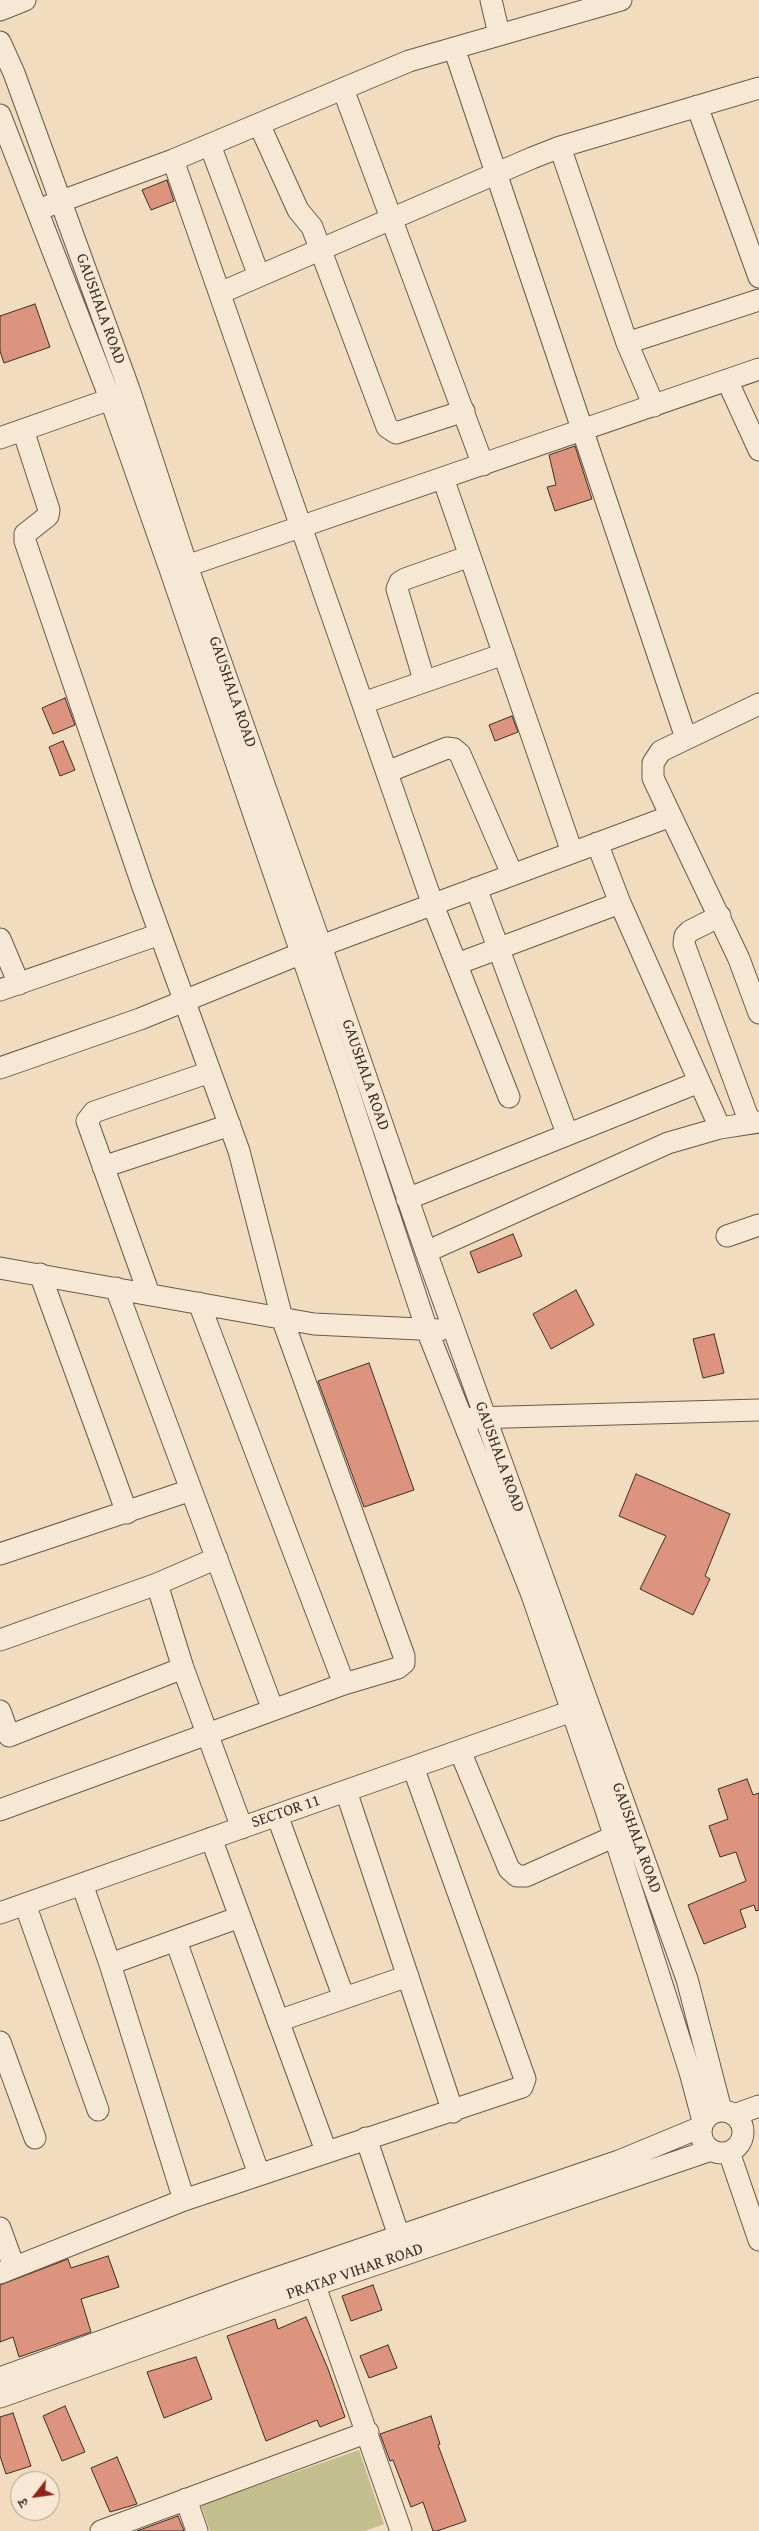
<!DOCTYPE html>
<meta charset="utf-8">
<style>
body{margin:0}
#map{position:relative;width:759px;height:2531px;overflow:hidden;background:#f2dcbf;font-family:"Gentium Book Plus","Noto Serif Devanagari",serif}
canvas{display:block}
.north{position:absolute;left:10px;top:2471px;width:50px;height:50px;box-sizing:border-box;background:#f7e8d5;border:1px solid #ab9e8e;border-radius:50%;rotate:240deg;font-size:14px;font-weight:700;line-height:20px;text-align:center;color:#392f23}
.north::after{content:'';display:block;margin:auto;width:18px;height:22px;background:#8f2418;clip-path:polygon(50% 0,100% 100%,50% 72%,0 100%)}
</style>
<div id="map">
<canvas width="759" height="2531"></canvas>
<div class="north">उ</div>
</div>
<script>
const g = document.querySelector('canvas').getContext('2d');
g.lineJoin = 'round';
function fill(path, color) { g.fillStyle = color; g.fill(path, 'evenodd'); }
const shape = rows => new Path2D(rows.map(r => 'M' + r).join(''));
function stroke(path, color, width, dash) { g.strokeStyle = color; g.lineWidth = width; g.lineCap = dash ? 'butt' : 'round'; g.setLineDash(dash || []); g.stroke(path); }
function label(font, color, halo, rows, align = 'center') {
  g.font = font + ' "Gentium Book Plus",serif'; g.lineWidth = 4; g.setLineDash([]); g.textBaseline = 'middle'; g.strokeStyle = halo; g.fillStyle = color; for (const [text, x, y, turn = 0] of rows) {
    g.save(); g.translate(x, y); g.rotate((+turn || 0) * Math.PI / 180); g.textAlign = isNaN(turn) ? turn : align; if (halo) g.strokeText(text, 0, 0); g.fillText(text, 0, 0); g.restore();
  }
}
const green = shape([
 [359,2450,384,2524,365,2531,210,2531,201,2505]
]);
const building = shape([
 [167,180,174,201,151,210,142,190,167,180],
 [35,304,50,347,4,363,0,351,0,316,35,304],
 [575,446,592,499,555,511,547,487,556,485,549,455,575,446],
 [65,698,75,725,53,734,42,708,65,698],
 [512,716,518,732,495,741,489,725,512,716],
 [63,741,75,770,60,776,49,747,63,741],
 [513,1234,522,1256,478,1273,470,1252,513,1234],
 [576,1290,594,1325,551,1349,533,1314,576,1290],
 [714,1334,724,1373,703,1378,693,1339,714,1334],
 [369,1363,414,1490,364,1507,318,1381,369,1363],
 [636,1474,730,1514,705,1576,710,1579,693,1615,640,1589,666,1536,619,1516,636,1474],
 [747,1779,753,1795,759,1793,759,1910,756,1911,754,1905,740,1910,746,1927,704,1944,688,1905,746,1881,736,1852,720,1857,709,1826,728,1819,718,1789,747,1779],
 [108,2256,119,2287,81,2299,91,2332,19,2357,13,2337,0,2342,0,2285,68,2259,71,2268,108,2256],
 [373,2285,382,2310,351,2321,342,2296,373,2285],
 [306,2317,328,2369,345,2417,320,2427,317,2420,266,2441,227,2336,275,2319,278,2329,306,2317],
 [388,2345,397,2368,369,2378,360,2356,388,2345],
 [196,2357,212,2399,164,2418,147,2372,196,2357],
 [65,2406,85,2452,62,2461,43,2416,65,2406],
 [13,2413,31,2466,6,2474,0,2456,0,2417,13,2413],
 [431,2416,440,2444,438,2445,466,2521,437,2531,433,2531,423,2502,411,2507,393,2460,390,2461,380,2434,431,2416],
 [117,2457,137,2504,110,2512,91,2468,117,2457],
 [178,2516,184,2531,137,2531,178,2516]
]);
const minor = shape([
 [491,0,499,34],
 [0,10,25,0],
 [0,42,14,73,130,392,187,566,321,946,426,1252,687,1979,721,2110],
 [454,48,686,738],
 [343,89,483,465],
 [697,106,759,277],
 [0,115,110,398,171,572,346,1084,427,1330,532,1595,606,1810,690,2072,703,2121],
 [259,124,298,210,312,227,387,427,396,433,464,411],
 [210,145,259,276],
 [560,147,627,343,654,406],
 [173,160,433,905,509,1097],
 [48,206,173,160,409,61,621,0],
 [220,293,532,158,560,147,759,88],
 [627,343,759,300],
 [727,380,759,450],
 [0,438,122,395],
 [443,478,572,852],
 [175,570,759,369],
 [424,680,397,589,400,582,405,579,470,556],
 [363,703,504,654],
 [387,772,447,748,454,749,460,754,512,874],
 [671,816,739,959,759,1013],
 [597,843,620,903,720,1128],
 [476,888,567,1133],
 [720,916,690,931,685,936,684,944,750,1123],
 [0,939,19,984],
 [457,964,620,903],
 [0,990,160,934],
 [0,1068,140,1019,302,953,671,816,653,778,653,763,661,751,759,704],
 [103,1167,230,1125],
 [407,1199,699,1082],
 [727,1236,759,1225],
 [426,1252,668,1143,720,1128,759,1122],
 [0,1268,314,1324,440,1330],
 [40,1274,127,1513],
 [116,1288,273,1710],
 [149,1294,87,1121,94,1112,210,1072],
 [199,1303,344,1684],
 [472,1418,759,1410],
 [0,1554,191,1490],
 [157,1584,183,1668,242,1828],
 [0,1640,157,1584,217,1558],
 [0,1711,9,1736,183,1668],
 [460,1751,509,1869,517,1876,526,1876,613,1837],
 [346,1791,453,2112],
 [0,1810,344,1684,398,1668,404,1663,404,1656,282,1318,239,1151,143,887,25,541,25,534,48,516,49,510,23,430],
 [277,1815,344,1998],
 [211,1838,326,2151],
 [82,1884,110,1964,184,2200],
 [25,1904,98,2110],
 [0,1913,572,1711],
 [176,1941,259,2174],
 [110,1964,240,1917],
 [278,2021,408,1976],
 [0,2042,35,2138],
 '701 2132a21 21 0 1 1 42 0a21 21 0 1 1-42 0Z',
 [734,2115,759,2106],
 [366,2138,399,2236],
 [729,2152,759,2240],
 [0,2228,14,2267],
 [310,2272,401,2531],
 [0,2273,184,2200,522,2087,525,2079,413,1767],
 [0,2378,256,2285,619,2161,701,2127],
 [0,2397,315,2285,711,2150],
 [186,2499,197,2531],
 [101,2531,368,2432]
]);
const streetNames = [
 ["GAUSHALA ROAD",100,309,70],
 ["GAUSHALA ROAD",232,692,71],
 ["GAUSHALA ROAD",365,1075,71],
 ["GAUSHALA ROAD",499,1457,70],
 ["SECTOR 11",286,1812,-19],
 ["GAUSHALA ROAD",636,1838,70],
 ["PRATAP VIHAR ROAD",355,2272,-19]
];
fill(green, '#c2be8d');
fill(building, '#dd947f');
stroke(building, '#392f23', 1);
stroke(minor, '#675a4a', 23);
stroke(minor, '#f7e8d5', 21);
label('16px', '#392f23', '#f7e8d5', streetNames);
</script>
